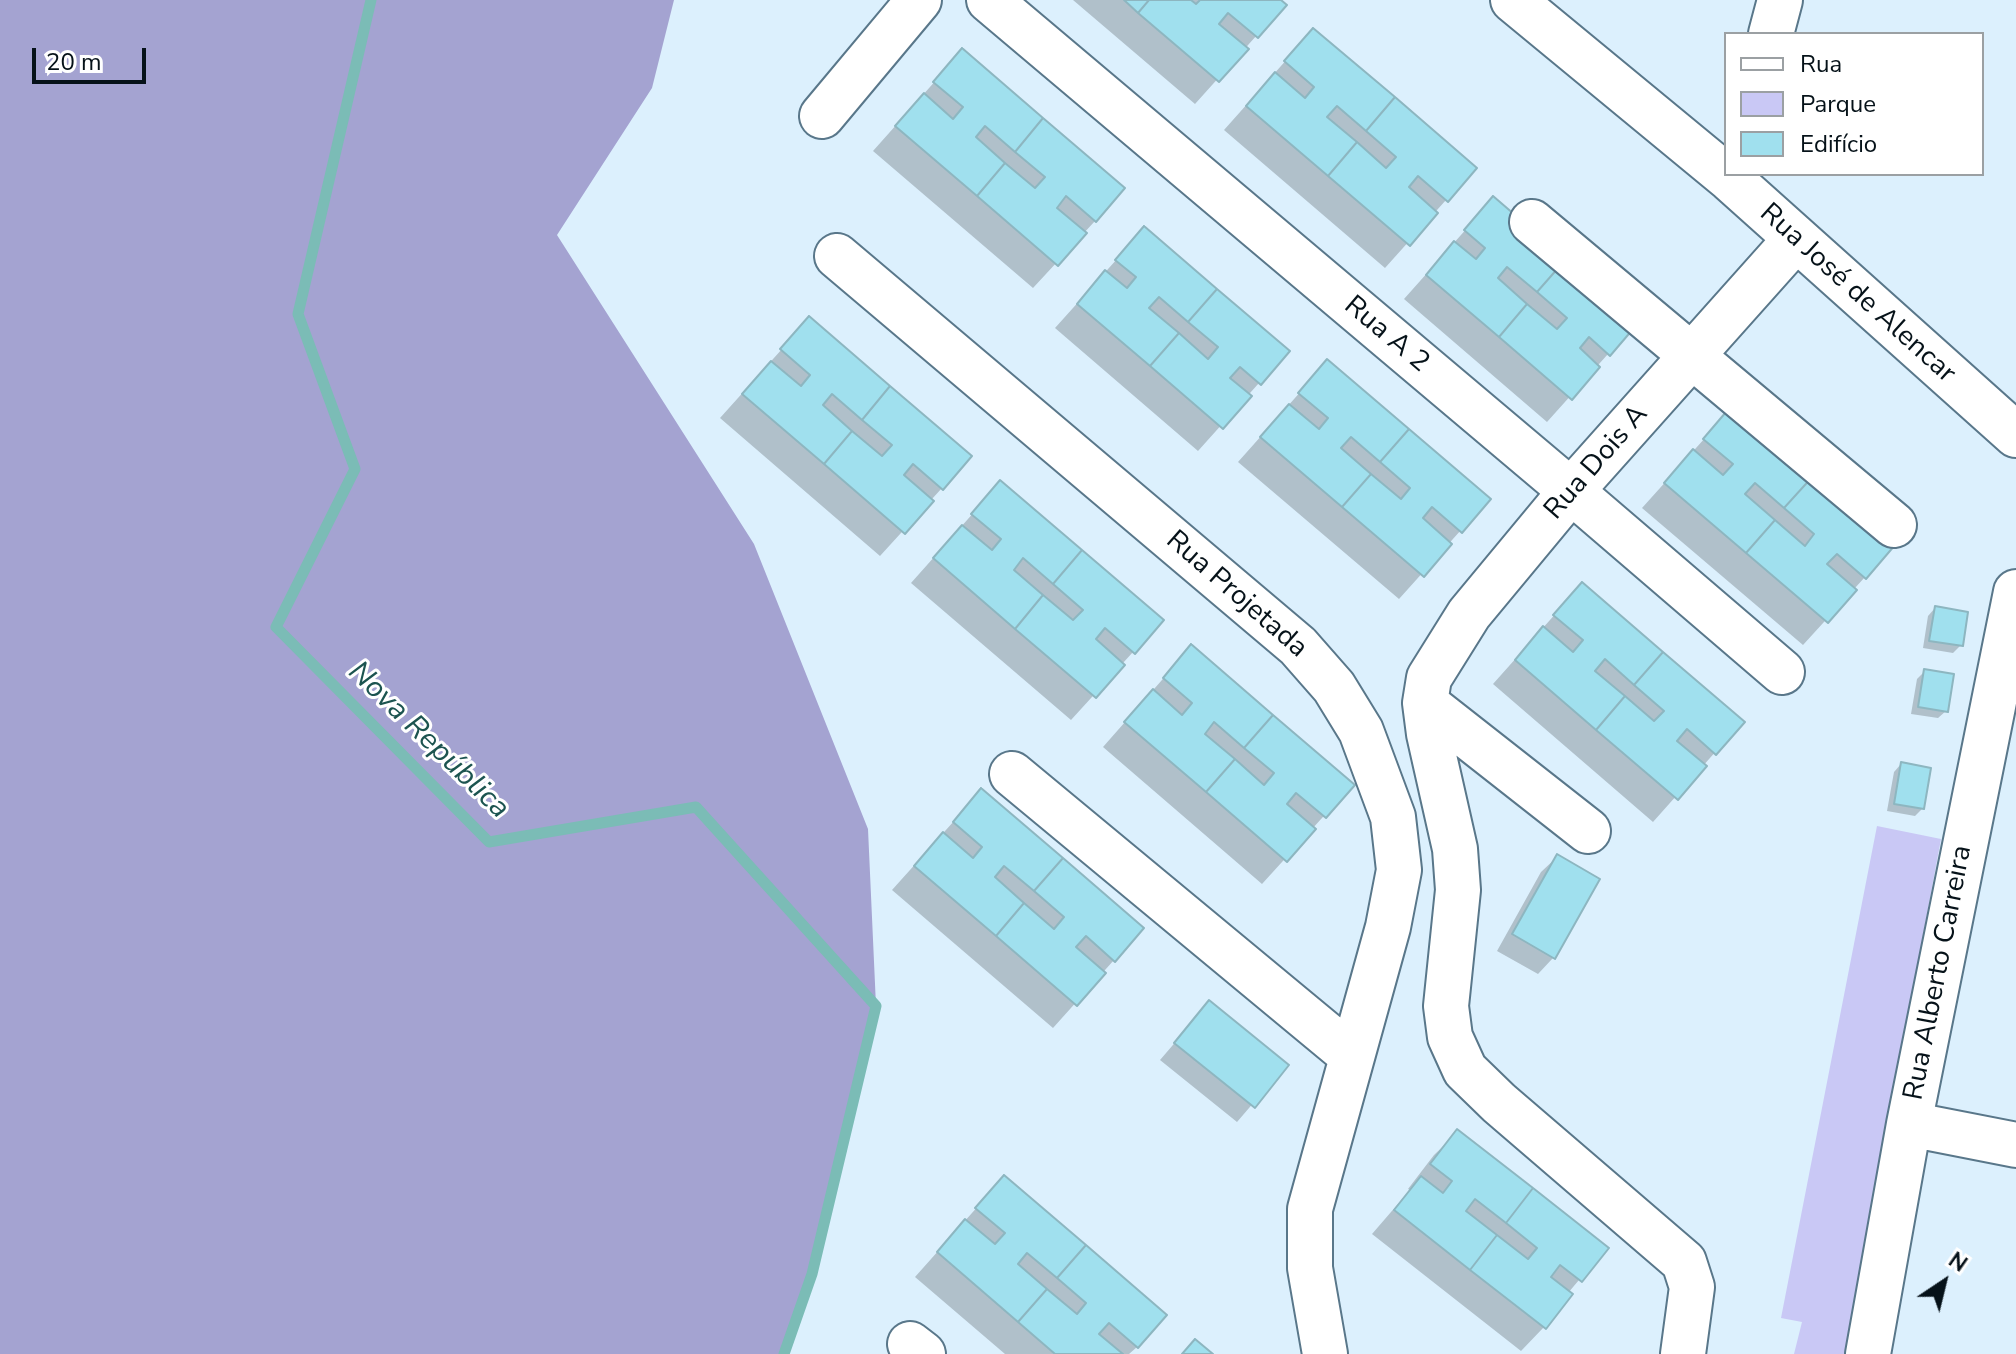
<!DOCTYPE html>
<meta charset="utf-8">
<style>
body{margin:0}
#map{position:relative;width:2016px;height:1354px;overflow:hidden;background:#dcf0fd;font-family:"Nunito Sans",sans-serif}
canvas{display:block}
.legend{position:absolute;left:1724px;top:32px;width:260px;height:144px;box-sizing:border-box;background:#fff;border:2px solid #9ba0a3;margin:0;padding:10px 14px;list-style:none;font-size:24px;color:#061219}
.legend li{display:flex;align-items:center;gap:16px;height:40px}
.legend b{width:40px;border:2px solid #9ba0a3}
.north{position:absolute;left:1904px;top:1242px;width:80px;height:80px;-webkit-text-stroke:6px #fff;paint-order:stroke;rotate:35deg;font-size:22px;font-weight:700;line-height:32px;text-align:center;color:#061219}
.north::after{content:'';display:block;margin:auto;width:28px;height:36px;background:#061219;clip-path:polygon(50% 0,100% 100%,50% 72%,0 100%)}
.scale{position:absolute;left:32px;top:48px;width:114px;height:36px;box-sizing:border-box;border:4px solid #061219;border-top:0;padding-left:10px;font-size:24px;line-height:28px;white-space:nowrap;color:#061219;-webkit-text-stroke:6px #fff;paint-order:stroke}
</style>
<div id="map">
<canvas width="2016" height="1354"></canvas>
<ul class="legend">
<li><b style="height:10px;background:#fff"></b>Rua</li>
<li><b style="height:22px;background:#c9c8f5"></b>Parque</li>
<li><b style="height:22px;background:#a0e0ee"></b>Edifício</li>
</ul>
<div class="north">N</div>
<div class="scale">20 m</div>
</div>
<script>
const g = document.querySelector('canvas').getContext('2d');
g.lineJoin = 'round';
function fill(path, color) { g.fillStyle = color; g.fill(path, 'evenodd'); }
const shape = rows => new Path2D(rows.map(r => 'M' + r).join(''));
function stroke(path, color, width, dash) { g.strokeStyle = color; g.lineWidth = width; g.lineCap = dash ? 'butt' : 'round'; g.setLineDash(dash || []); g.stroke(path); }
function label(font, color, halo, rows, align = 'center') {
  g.font = font + ' "Nunito Sans",sans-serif'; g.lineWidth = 6; g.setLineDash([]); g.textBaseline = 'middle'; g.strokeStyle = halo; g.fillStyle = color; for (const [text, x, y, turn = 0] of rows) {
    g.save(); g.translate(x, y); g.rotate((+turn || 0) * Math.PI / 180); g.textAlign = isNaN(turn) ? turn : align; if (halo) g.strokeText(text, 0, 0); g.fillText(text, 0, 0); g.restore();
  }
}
const green = shape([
 [1877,826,1941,839,1845,1354,1794,1354,1802,1322,1781,1318]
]);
const forest = shape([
 [0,0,674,0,652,88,557,235,754,544,868,829,876,1006,812,1274,784,1354,0,1354]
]);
const shadow = shape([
 [1073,0,1278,0,1284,5,1195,104],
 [1313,30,1446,200,1385,268,1224,130],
 [962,51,1095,221,1033,288,873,151],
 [1493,199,1608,354,1547,422,1404,299],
 [1144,229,1259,383,1198,451,1055,328],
 [809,319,942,488,880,556,720,418],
 [1327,362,1488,500,1399,599,1238,462],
 [1732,408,1865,577,1803,645,1642,508],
 [1000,483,1133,652,1071,720,911,583],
 [1582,584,1742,722,1653,822,1493,684],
 [1935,608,1961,645,1953,653,1923,648,1928,616],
 [1191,647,1352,785,1262,884,1103,747],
 [1925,671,1946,711,1938,718,1911,714,1917,679],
 [1901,764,1923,808,1915,816,1887,811,1894,772],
 [981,791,1114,960,1053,1028,892,890],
 [1557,857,1598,880,1553,958,1538,974,1497,951,1541,872],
 [1209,1003,1286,1065,1237,1122,1160,1060],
 [1458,1132,1606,1248,1568,1293,1544,1327,1521,1351,1372,1234,1410,1190,1408,1189,1434,1155],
 [1004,1177,1137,1347,1129,1354,1005,1354,915,1277]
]);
const stream = shape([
 [371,0,298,314,355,469,276,627,489,842,696,807,876,1006,812,1274,784,1354]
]);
const building = shape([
 [1124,0,1149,0,1138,13,1124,0],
 [1149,0,1191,0,1196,4,1200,0,1281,0,1287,5,1258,38,1228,13,1219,24,1249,49,1219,82,1138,13,1149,0],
 [1313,28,1395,97,1366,131,1337,106,1327,117,1357,142,1328,176,1246,106,1275,72,1305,98,1314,87,1284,61,1313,28],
 [962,48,1043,118,1015,152,985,126,976,137,1005,163,977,196,895,126,924,93,953,119,963,107,933,82,962,48],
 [1395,97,1477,168,1448,202,1418,176,1409,187,1438,213,1410,246,1328,176,1357,142,1386,168,1396,157,1366,131,1395,97],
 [1043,118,1125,188,1096,222,1066,196,1057,208,1087,233,1058,266,977,196,1005,163,1035,188,1045,177,1015,152,1043,118],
 [1493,196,1566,259,1537,292,1507,267,1498,278,1527,304,1499,337,1426,275,1454,241,1476,259,1485,248,1464,230,1493,196],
 [1144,226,1217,289,1188,322,1159,297,1149,308,1179,333,1150,366,1077,304,1105,270,1127,288,1136,277,1115,260,1144,226],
 [1566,259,1639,322,1610,356,1589,337,1580,348,1600,367,1572,400,1499,337,1527,304,1557,329,1567,318,1537,292,1566,259],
 [1217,289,1290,351,1261,385,1240,367,1230,378,1252,396,1223,429,1150,366,1179,333,1208,359,1218,347,1188,322,1217,289],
 [809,316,890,386,862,420,832,394,823,405,852,431,824,464,742,394,771,361,801,386,810,375,780,349,809,316],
 [1327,359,1409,429,1380,462,1351,437,1341,448,1371,474,1342,507,1260,437,1289,404,1319,429,1328,418,1298,393,1327,359],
 [890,386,972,456,943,490,913,464,904,475,934,501,905,534,824,464,852,431,882,456,892,445,862,420,890,386],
 [1732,405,1814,475,1784,508,1755,483,1745,494,1775,520,1746,553,1664,483,1693,449,1723,475,1733,464,1703,439,1732,405],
 [1409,429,1491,499,1462,533,1432,507,1423,518,1452,544,1424,577,1342,507,1371,474,1401,499,1410,488,1380,462,1409,429],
 [1814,475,1895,545,1866,579,1837,554,1827,564,1857,590,1828,623,1746,553,1775,520,1805,546,1814,534,1784,508,1814,475],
 [1000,480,1082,550,1053,584,1023,558,1014,570,1043,595,1015,629,933,558,962,525,992,550,1001,539,971,514,1000,480],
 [1082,550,1164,620,1135,654,1105,628,1096,639,1125,665,1096,698,1015,629,1043,595,1073,620,1083,610,1053,584,1082,550],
 [1582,582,1663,652,1634,685,1605,659,1595,671,1625,696,1596,730,1515,660,1543,626,1573,652,1583,640,1553,615,1582,582],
 [1935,606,1968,612,1963,646,1929,641,1935,606],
 [1191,644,1273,715,1244,748,1214,722,1205,734,1235,759,1206,792,1124,722,1153,689,1182,715,1192,703,1163,678,1191,644],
 [1663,652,1745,722,1716,755,1687,729,1677,741,1707,766,1678,800,1596,730,1625,696,1654,721,1664,711,1634,685,1663,652],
 [1924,669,1954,674,1948,712,1918,707,1924,669],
 [1273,715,1355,785,1326,818,1296,793,1287,804,1316,829,1287,862,1206,792,1235,759,1264,785,1274,773,1244,748,1273,715],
 [1901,762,1931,768,1924,809,1894,804,1901,762],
 [981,788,1063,858,1034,891,1004,866,995,877,1024,903,996,936,914,866,943,832,973,858,982,847,953,822,981,788],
 [1557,854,1600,879,1555,959,1512,934,1557,854],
 [1063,858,1144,928,1115,962,1086,936,1076,947,1106,973,1077,1006,996,936,1024,903,1054,929,1064,917,1034,891,1063,858],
 [1209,1000,1289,1065,1255,1108,1174,1043,1209,1000],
 [1457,1129,1533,1188,1506,1223,1475,1199,1466,1211,1497,1235,1470,1270,1394,1210,1421,1176,1443,1193,1452,1181,1430,1164,1457,1129],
 [1004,1175,1086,1245,1057,1278,1027,1253,1018,1264,1047,1289,1018,1322,937,1252,965,1219,995,1244,1005,1233,975,1208,1004,1175],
 [1533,1188,1609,1248,1582,1282,1560,1265,1551,1277,1573,1294,1546,1329,1470,1270,1497,1235,1528,1259,1537,1248,1506,1223,1533,1188],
 [1086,1245,1167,1315,1138,1348,1109,1323,1099,1334,1123,1354,1055,1354,1018,1322,1047,1289,1077,1314,1086,1303,1057,1278,1086,1245],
 [1195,1339,1213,1354,1182,1354,1195,1339]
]);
const street = shape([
 [989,0,1571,491,1782,672],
 [1513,0,1730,179,2016,435],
 [1771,34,1780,0],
 [822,116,919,0],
 [1532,222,1894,525],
 [837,256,1298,646,1334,687,1361,731,1393,817,1399,870,1388,927,1310,1209,1310,1268,1325,1354],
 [1425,703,1588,831],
 [1012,774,1351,1055],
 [1909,1124,2016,1145],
 [910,1344,923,1354],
 [1683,1354,1692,1287,1684,1262,1499,1103,1465,1070,1450,1037,1446,1006,1458,890,1455,849,1429,734,1425,703,1429,678,1469,614,1571,491,1795,240],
 [1868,1354,1909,1124,2016,592]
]);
const streetNames = [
 ["Rua José de Alencar",1857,294,42],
 ["Rua A 2",1386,335,40],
 ["Rua Dois A",1597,463,-49],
 ["Rua Projetada",1236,595,41],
 ["Rua Alberto Carreira",1939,973,-79]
];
const waterNames = [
 ["Nova República",428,741,44]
];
fill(green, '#c9c8f5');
fill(forest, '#a4a3d1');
fill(shadow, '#0003');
stroke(stream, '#7bbcb6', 11);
fill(building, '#a0e0ee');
stroke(building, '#8db6c0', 2);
stroke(street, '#59778a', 48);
stroke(street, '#fff', 44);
label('28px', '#061219', '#fff', streetNames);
label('italic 30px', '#1c5450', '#fff', waterNames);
</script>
